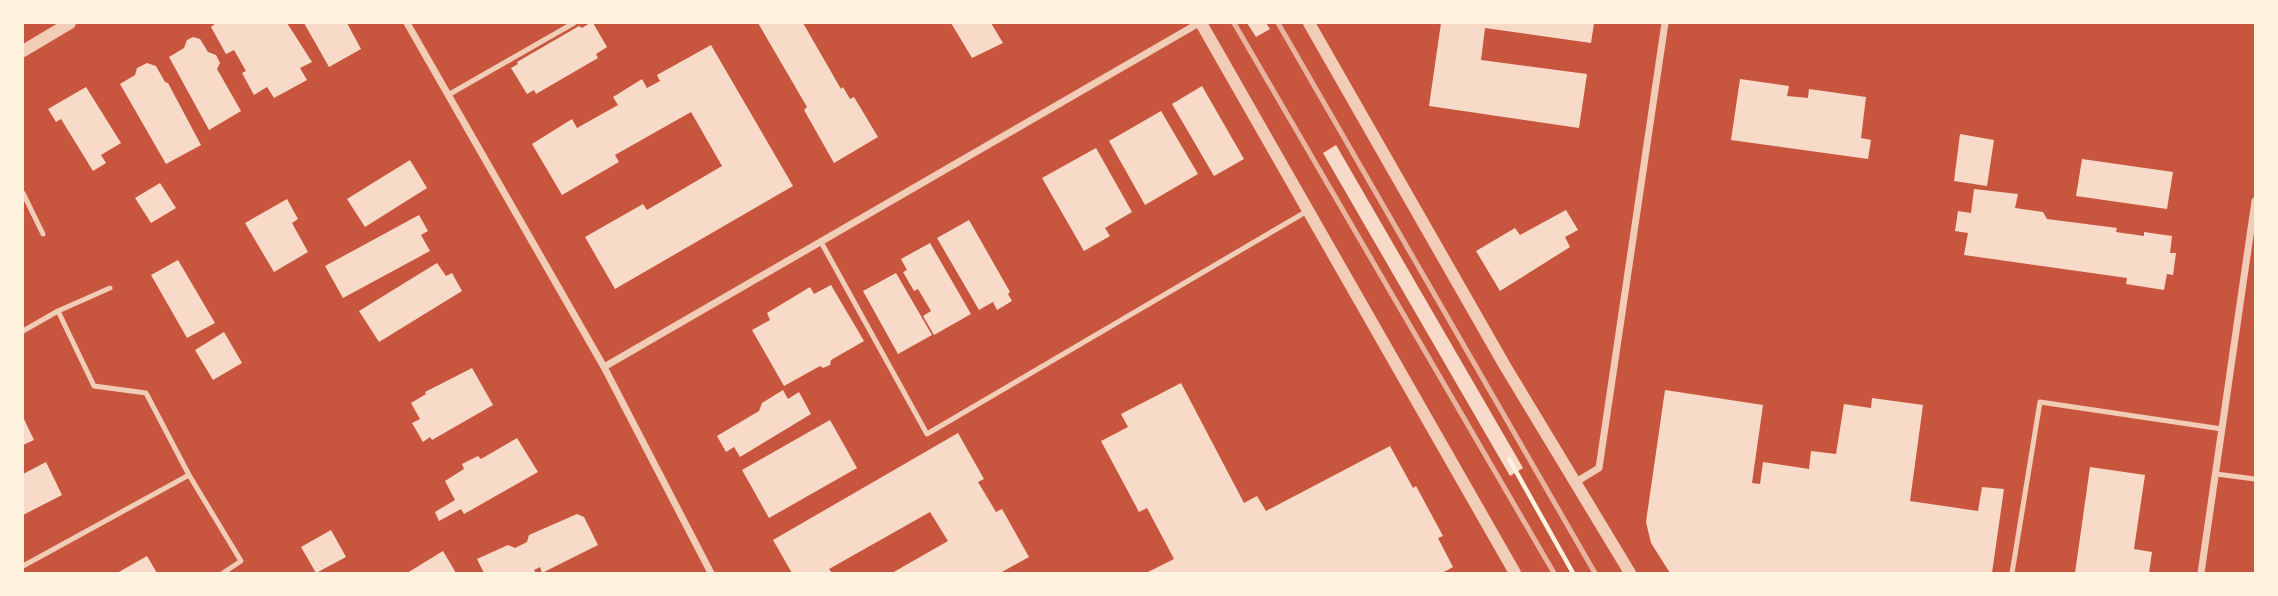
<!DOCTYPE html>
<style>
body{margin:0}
#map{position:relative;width:2278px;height:596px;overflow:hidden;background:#c8553d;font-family:"Golos Text",sans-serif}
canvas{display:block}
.frame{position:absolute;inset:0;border:24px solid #fff3e0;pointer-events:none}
</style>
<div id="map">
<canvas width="2278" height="596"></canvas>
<div class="frame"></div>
</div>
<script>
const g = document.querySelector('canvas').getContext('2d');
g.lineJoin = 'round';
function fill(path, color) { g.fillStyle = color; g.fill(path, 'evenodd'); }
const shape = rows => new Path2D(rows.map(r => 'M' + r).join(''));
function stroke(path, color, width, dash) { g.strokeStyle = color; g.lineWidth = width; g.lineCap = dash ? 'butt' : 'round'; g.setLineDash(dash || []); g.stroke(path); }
const building = shape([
 [216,23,287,23,312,62,300,68,307,80,274,98,267,87,254,95,242,73,246,71,234,50,226,54,211,27],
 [304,23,347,23,361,49,329,67],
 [590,23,593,23,607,47,596,54,598,58,536,94,534,90,527,94,511,68,518,64,517,62,579,26,582,28],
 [758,23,803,23,841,89,843,87,850,99,854,97,878,137,834,163,804,110,807,107],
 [951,23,991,23,1003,43,972,58],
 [1247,23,1266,23,1270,29,1256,37],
 [1441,23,1594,23,1591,43,1485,28,1481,60,1587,74,1579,128,1429,106],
 [193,37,200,39,208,52,216,55,220,63,217,69,241,111,209,130,169,57,184,48,187,40],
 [711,45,793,186,615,289,585,237,643,204,647,210,722,166,691,112,615,155,619,162,562,195,532,144,572,119,577,128,618,105,613,97,642,79,647,88,660,81,657,75],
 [147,63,156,66,165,82,168,83,201,145,166,164,120,84,135,75,137,68],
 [1740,79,1789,86,1787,96,1808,98,1809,89,1866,97,1861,138,1871,140,1868,159,1731,140],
 [1202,86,1244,159,1214,176,1172,104],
 [86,87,121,143,101,155,106,163,93,171,61,119,56,122,48,109],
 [1161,111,1198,174,1145,205,1109,141],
 [1960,134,1994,140,1987,186,1954,181],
 [1336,145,1523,468,1510,476,1323,153],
 [1096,148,1132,212,1105,228,1110,236,1084,251,1042,178],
 [2082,159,2173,172,2167,209,2076,196],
 [410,160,427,188,365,227,347,199],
 [160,183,176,208,151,223,135,198],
 [1974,189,2018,194,2015,208,2043,212,2047,219,2117,228,2116,232,2144,236,2144,232,2172,236,2170,253,2176,253,2173,275,2167,274,2164,290,2126,284,2127,278,1964,255,1968,233,1955,231,1958,211,1971,213],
 [287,199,298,219,292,223,308,252,274,272,245,223],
 [1566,210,1578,230,1565,237,1570,247,1500,291,1476,251,1515,228,1520,235],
 [419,215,428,231,421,235,430,251,343,298,325,266],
 [969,220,1010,292,1008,294,1012,301,997,310,993,302,979,310,937,238],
 [930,243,971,314,934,335,923,316,931,311,918,289,914,291,903,272,907,270,901,259],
 [178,260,215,323,187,338,151,275],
 [437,263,446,276,452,273,462,291,379,342,359,311],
 [896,273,932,335,898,354,863,291],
 [831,285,864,341,831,360,830,365,823,368,820,366,784,386,752,330,770,320,767,313,810,287,814,294],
 [224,332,242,363,213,380,195,350],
 [472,368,493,405,432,440,430,437,423,442,412,423,420,419,411,403,426,394,425,392],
 [1181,383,1244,503,1257,496,1266,511,1390,446,1413,488,1416,486,1443,536,1438,538,1453,567,1442,573,1146,573,1174,559,1147,508,1139,512,1101,441,1128,427,1121,414],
 [783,390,788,399,799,392,811,414,740,457,734,447,726,452,717,436,759,411,762,403],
 [1665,390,1763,405,1752,483,1760,484,1763,462,1809,469,1811,451,1836,454,1844,404,1871,408,1872,398,1923,405,1910,501,1978,511,1982,487,2004,489,1992,573,1670,573,1651,543,1646,522],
 [23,417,34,440,23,445],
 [830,420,857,468,769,518,742,470],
 [958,433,984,479,978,482,996,512,1002,509,1029,557,1000,573,892,573,948,541,930,512,829,569,832,573,792,573,773,540],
 [517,438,538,472,464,514,461,509,439,521,435,512,455,500,445,481,464,469,462,464,478,456,481,459],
 [46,462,62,495,23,515,23,474],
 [2090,467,2145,475,2134,549,2152,552,2149,573,2075,573],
 [577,514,584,517,598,545,542,573,540,567,534,570,536,573,484,573,477,559,508,545,515,548,527,542,529,535],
 [331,530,346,557,316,573,301,547],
 [443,551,456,573,407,573],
 [147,556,157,573,117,573]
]);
const path = shape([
 [1509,459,1573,573]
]);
const service = shape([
 [448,95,574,23],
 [23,193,43,234],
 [821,242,927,434,1309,210],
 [58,311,110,288],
 [23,331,58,311,94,386,146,393,189,475,23,566],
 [2216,474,2255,479],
 [189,475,241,561,223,573],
 [2012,573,2040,402,2222,429]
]);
const minor = shape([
 [407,23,604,367,711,573],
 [604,367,1199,23],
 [1576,482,1599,468,1665,23],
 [2201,573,2255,201]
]);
const tertiary = shape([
 [1201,23,1515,573],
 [1309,23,1505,366,1630,573],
 [23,51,70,23]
]);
const rail = shape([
 [1234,23,1554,573],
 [1278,23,1595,573]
]);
fill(building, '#f7dbc8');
stroke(path, '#fff3e0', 4.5);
stroke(service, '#f1ccb7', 5);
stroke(minor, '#f1ccb7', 7);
stroke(tertiary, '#f1ccb7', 12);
stroke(rail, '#e9b49f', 5);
</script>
